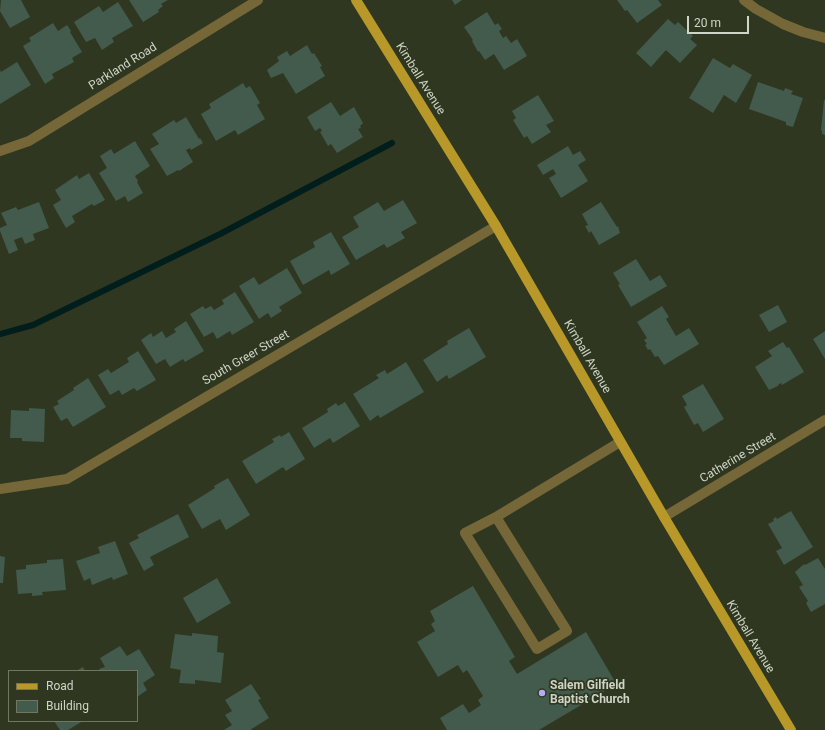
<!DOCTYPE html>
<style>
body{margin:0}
#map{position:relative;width:825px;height:730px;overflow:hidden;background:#2f3720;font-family:Roboto,sans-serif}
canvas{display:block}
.legend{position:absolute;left:8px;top:670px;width:130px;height:52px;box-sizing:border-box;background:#2f3720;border:1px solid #6f7662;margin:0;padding:5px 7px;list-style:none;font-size:12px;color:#cfd4c6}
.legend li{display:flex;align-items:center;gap:8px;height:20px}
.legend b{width:20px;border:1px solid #6f7662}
.scale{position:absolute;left:687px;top:16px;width:62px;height:18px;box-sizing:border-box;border:2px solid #cfd4c6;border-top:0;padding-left:5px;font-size:12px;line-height:14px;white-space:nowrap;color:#cfd4c6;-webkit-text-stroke:3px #2f3720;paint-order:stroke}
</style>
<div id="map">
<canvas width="825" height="730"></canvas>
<ul class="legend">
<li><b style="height:5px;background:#b79828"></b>Road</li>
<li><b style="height:11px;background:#425b4c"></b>Building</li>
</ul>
<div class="scale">20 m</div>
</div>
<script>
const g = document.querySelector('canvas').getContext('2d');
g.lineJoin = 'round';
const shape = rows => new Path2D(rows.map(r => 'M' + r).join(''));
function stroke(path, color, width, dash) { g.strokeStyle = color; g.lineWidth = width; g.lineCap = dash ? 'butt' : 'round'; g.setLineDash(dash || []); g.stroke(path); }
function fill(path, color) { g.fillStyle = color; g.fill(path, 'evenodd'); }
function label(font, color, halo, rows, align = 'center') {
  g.font = font + ' Roboto,sans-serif'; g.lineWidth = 3.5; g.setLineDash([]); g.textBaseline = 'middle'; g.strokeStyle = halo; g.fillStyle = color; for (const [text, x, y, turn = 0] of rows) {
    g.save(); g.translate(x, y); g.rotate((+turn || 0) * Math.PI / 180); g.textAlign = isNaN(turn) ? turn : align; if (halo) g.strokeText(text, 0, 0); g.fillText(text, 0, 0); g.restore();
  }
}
const stream = shape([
 [0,334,33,325,220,234,392,143]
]);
const building = shape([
 [1,0,21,0,30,17,10,28,0,11],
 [129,0,168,0,161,4,163,6,158,10,159,12,143,22],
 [452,0,462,0,455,5],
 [617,0,658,0,662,5,637,23,627,10,625,11],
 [118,2,133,26,112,38,114,42,102,50,95,38,86,42,74,22,99,6,103,12],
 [487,12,495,25,498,23,502,29,499,31,503,38,506,36,511,43,517,39,527,56,504,70,494,54,485,60,479,51,478,52,472,41,473,40,464,27],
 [668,19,675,25,678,22,693,36,690,39,697,45,680,63,666,50,651,67,636,53],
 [53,23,58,31,67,25,71,31,70,32,82,52,72,58,74,62,52,74,54,78,45,84,23,46,31,41,29,38],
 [307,45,312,54,314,53,322,66,320,67,325,76,296,94,283,73,271,78,267,70,279,61,277,57,287,51,290,56],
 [713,58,730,68,733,64,752,75,736,103,724,95,713,113,689,98],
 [17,62,31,85,0,104,0,70,1,72],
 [758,82,784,91,785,88,793,91,791,94,803,98,793,127,786,125,786,122,749,109],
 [243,83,246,88,250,86,260,103,257,105,265,119,238,135,235,130,216,141,201,114,211,108,209,104],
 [538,95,554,121,546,125,551,132,532,144,527,136,524,138,513,120,516,118,512,111],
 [824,100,825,100,825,135,822,134,822,131,821,130],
 [331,102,340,116,354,107,363,123,360,126,361,128,358,129,363,137,337,153,331,144,328,146,320,132,322,131,320,128,315,131,307,117],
 [186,117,199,139,200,138,203,143,191,150,190,148,186,150,193,162,179,171,178,170,167,176,150,149,159,144,152,134,174,120,176,123],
 [135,141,150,166,135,176,138,181,137,182,143,193,128,202,125,196,116,201,99,173,107,168,100,156,111,149,114,154],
 [568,146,573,155,580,151,586,160,578,165,588,181,561,198,549,178,556,174,553,169,543,175,537,165],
 [89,173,105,200,94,206,92,204,72,216,75,222,66,228,53,205,61,200,55,190,77,175,79,179],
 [403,200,417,223,401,232,405,238,387,248,384,244,356,260,342,237,359,227,353,217,378,202,384,211],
 [39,202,49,228,33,234,35,240,25,244,22,237,14,240,18,250,9,254,0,231,0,228,7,225,1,213,16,207,18,210],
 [601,202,617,227,618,226,620,233,599,245,591,231,589,233,585,226,588,225,582,214],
 [331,232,350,264,331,275,329,270,303,285,290,261,315,247,313,242],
 [636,259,650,281,660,275,667,286,631,307,618,285,620,284,613,273],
 [287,268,302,293,279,307,282,311,271,318,268,313,259,319,239,286,254,277,259,285],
 [235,292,254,322,232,335,230,331,217,339,213,332,204,337,190,314,203,306,205,309,211,306,214,310,224,304,222,300],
 [778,305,787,322,769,332,759,315],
 [662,306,669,317,666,319,676,336,689,328,699,344,664,365,658,356,655,357,650,349,648,350,645,345,647,344,644,340,647,338,637,322],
 [186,321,204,351,185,362,183,359,170,367,165,359,156,364,141,340,151,333,153,337,162,331,166,338,176,332,174,329],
 [469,328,486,357,449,379,447,375,437,382,423,360,448,344,447,341],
 [825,331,825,359,813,339],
 [783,342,787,348,789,347,804,372,782,385,781,383,778,385,778,386,769,390,755,367,772,356,768,351],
 [138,351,156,380,137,391,134,388,122,395,119,390,110,395,98,375,108,369,111,373,129,362,127,358],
 [406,362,424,392,380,418,378,415,370,421,353,394,379,378,376,375,385,370,387,374],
 [88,378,106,407,73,427,67,418,61,421,53,407,59,404,57,401,74,390,73,388],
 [703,384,724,419,703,432,698,423,694,425,684,407,687,405,682,396],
 [345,402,360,426,333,443,330,438,314,448,302,428,328,412,327,409,336,403,338,406],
 [29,408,45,409,44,442,22,441,22,438,10,438,11,410,29,411],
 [289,432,305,459,286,471,283,467,256,484,242,461,274,442,272,439,280,435,281,437],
 [228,478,250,515,226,530,220,519,202,529,188,505,215,488,214,486],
 [791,511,813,547,784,565,776,551,782,548,768,524,774,521,773,519,776,517,777,519],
 [178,514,189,537,150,557,154,565,144,571,129,543,139,538,137,535],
 [115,541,128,574,113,580,112,577,92,585,90,578,84,581,76,561,100,553,98,547],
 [0,556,5,557,3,583,0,583],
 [818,558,825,569,825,604,811,612,806,603,808,601,799,587,803,585,795,572,804,564,805,565],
 [63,559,66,590,42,592,43,595,32,596,32,593,18,594,16,570,26,569,26,565,47,563,47,560],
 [217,578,231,603,197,623,183,598],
 [473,586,515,657,509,661,517,674,586,632,617,685,608,690,608,689,539,730,447,730,440,718,463,704,469,713,481,705,478,700,483,696,467,670,463,673,458,665,438,677,417,642,435,631,431,624,435,621,430,611],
 [192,633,218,636,217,652,224,653,221,683,195,680,195,684,179,683,181,670,170,668,175,634,192,636],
 [120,646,127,656,139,649,155,675,143,683,147,690,137,697,137,671,100,671,99,669,105,667,100,658],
 [83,667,85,671,76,671],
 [251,684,261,699,258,700,269,718,250,730,224,730,232,725,225,715,232,711,225,700],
 [54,721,83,721,68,730,60,730]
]);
const minor = shape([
 [744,0,756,9,783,24,803,32,825,38],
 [0,151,29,141,258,0],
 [0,489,67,479,496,226],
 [496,517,465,533,537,649,567,631,496,517,620,442],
 [664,517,825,420]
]);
const major = shape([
 [356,0,496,226,664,517,791,730]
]);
const markers = [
 [542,693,4,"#b3adf9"]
];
const streetNames = [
 ["Parkland Road",123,67,-32],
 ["Kimball Avenue",420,79,58],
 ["Kimball Avenue",587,357,60],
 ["South Greer Street",246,358,-30],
 ["Catherine Street",738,458,-31],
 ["Kimball Avenue",750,637,59]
];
const poiNames = [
 ["Salem Gilfield",550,686],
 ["Baptist Church",550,700]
];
stroke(stream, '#001e1c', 6);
fill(building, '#425b4c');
stroke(minor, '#766738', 10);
stroke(major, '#b79828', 10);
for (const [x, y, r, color] of markers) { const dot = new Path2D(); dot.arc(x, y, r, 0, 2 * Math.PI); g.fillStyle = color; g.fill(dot); stroke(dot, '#2f3720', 1.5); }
label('12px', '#cfd4c6', '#2f3720', streetNames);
label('bold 12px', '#cfd4c6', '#2f3720', poiNames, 'left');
</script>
